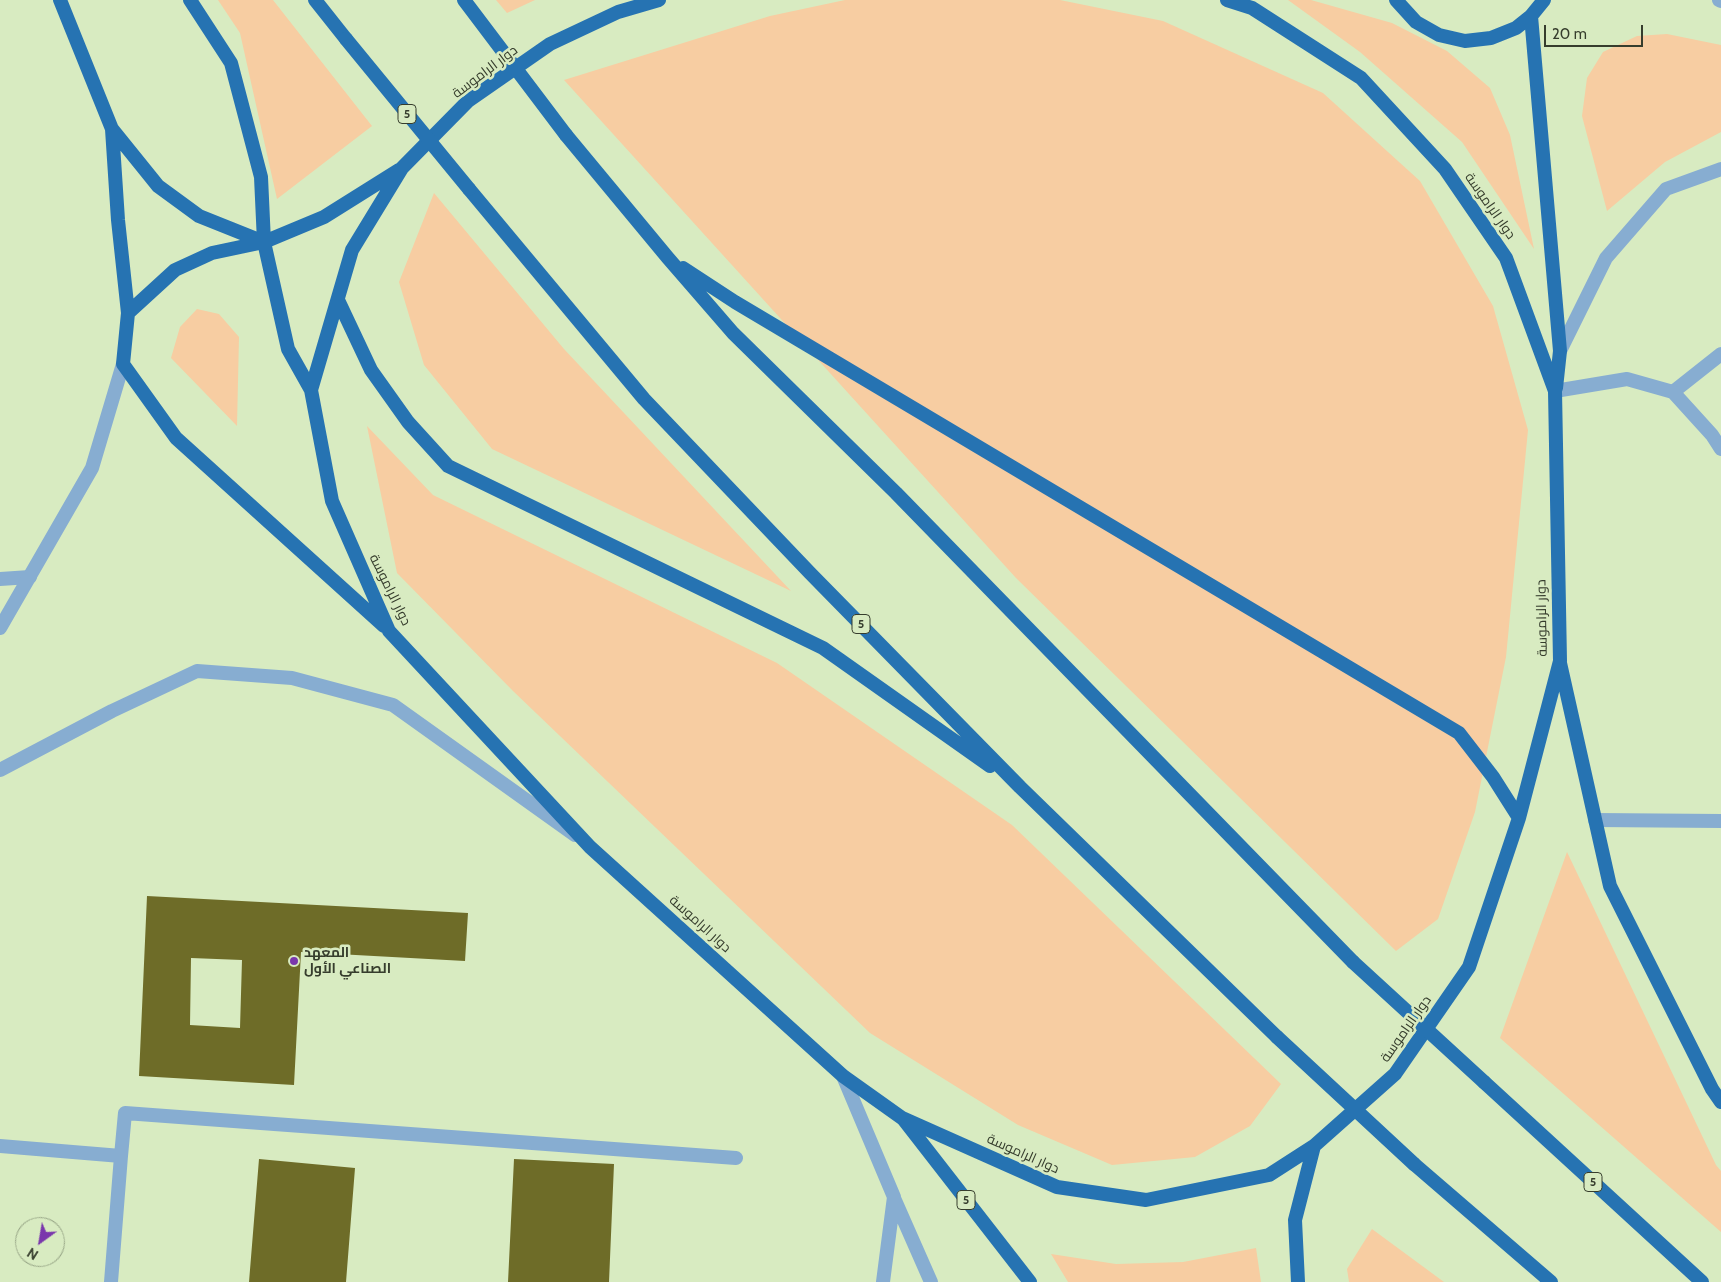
<!DOCTYPE html>
<meta charset="utf-8">
<style>
body{margin:0}
#map{position:relative;width:1721px;height:1282px;overflow:hidden;background:#d8ebc1;font-family:Cabin,sans-serif}
canvas{display:block}
.north{position:absolute;left:15px;top:1217px;width:50px;height:50px;box-sizing:border-box;background:#d8ebc1;border:1px solid #97a586;border-radius:50%;rotate:212deg;font-size:14px;font-weight:700;line-height:20px;text-align:center;color:#363d2d}
.north::after{content:'';display:block;margin:auto;width:18px;height:22px;background:#7a37ac;clip-path:polygon(50% 0,100% 100%,50% 72%,0 100%)}
.scale{position:absolute;left:1544px;top:25px;width:99px;height:22px;box-sizing:border-box;border:2px solid #363d2d;border-top:0;padding-left:6px;font-size:15px;line-height:18px;white-space:nowrap;color:#363d2d;-webkit-text-stroke:4px #d8ebc1;paint-order:stroke}
</style>
<div id="map">
<canvas width="1721" height="1282"></canvas>
<div class="north">N</div>
<div class="scale">20 m</div>
</div>
<script>
const g = document.querySelector('canvas').getContext('2d');
g.lineJoin = 'round';
function fill(path, color) { g.fillStyle = color; g.fill(path, 'evenodd'); }
const shape = rows => new Path2D(rows.map(r => 'M' + r).join(''));
function stroke(path, color, width, dash) { g.strokeStyle = color; g.lineWidth = width; g.lineCap = dash ? 'butt' : 'round'; g.setLineDash(dash || []); g.stroke(path); }
function label(font, color, halo, rows, align = 'center') {
  g.font = font + ' Cabin,Cairo,sans-serif'; g.lineWidth = 5; g.setLineDash([]); g.textBaseline = 'middle'; g.strokeStyle = halo; g.fillStyle = color; for (const [text, x, y, turn = 0] of rows) {
    g.save(); g.translate(x, y); g.rotate((+turn || 0) * Math.PI / 180); g.textAlign = isNaN(turn) ? turn : align; if (halo) g.strokeText(text, 0, 0); g.fillText(text, 0, 0); g.restore();
  }
}
const green = shape([
 [218,0,273,0,372,126,277,199,240,33],
 [496,0,535,0,507,13],
 [845,0,1060,0,1163,21,1323,93,1420,181,1493,306,1528,430,1506,657,1475,812,1438,919,1396,951,1016,578,564,80,770,16],
 [1288,0,1311,0,1392,23,1447,51,1490,88,1510,135,1534,249,1462,142,1360,52],
 [1667,34,1721,45,1721,132,1665,162,1607,211,1582,116,1587,78,1603,52,1637,36],
 [434,193,564,349,791,591,492,449,424,365,399,282],
 [197,309,219,314,239,337,237,426,171,358,180,327],
 [367,426,433,495,777,663,1012,825,1281,1084,1250,1126,1195,1157,1112,1165,1018,1125,870,1033,513,691,397,573],
 [1567,852,1716,1165,1721,1171,1721,1232,1500,1038],
 [1372,1229,1444,1282,1349,1282,1347,1269],
 [1256,1248,1261,1282,1068,1282,1051,1254,1116,1264,1183,1262]
]);
const building = shape([
 [147,896,468,913,465,961,301,952,294,1085,139,1076],
 [191,958,242,960,240,1028,190,1025],
 [259,1159,355,1168,346,1282,249,1282],
 [514,1159,614,1164,609,1282,508,1282]
]);
const service = shape([
 [1719,0,1721,1],
 [1560,351,1606,258,1666,189,1721,169],
 [1673,392,1721,354],
 [1595,820,1721,821],
 [0,1146,121,1156,111,1282],
 [121,1156,125,1113,736,1158]
]);
const minor = shape([
 [1555,391,1627,379,1673,392,1712,435,1721,449],
 [0,579,30,577],
 [843,1076,894,1197,883,1282],
 [894,1198,931,1282]
]);
const tertiary = shape([
 [0,628,92,468,123,364],
 [0,770,112,711,197,671,292,678,393,705,575,835]
]);
const trunk = shape([
 [60,0,112,129,118,220,128,313,123,364,176,438,384,626],
 [190,0,231,63,261,177,264,242,288,349,311,390],
 [315,0,346,39],
 [659,0,618,12,550,44,468,101,402,168,352,250,311,390,332,501,389,631,590,847,843,1076,902,1118,1057,1187,1146,1200,1269,1175,1314,1146,1395,1074,1469,967,1519,818,1560,661,1555,391,1506,258,1445,169,1361,78,1252,8,1227,0],
 [1396,0,1416,22,1439,35,1465,41,1491,38,1516,28,1531,16,1544,0],
 [1531,16,1560,351,1556,388],
 [112,129,158,186,199,216,264,242],
 [566,135,668,258,733,333,896,493,1353,962],
 [469,189,644,399,810,573,1020,787,1277,1037],
 [683,268,735,302,1459,733,1493,777,1519,818],
 [338,300,371,370,408,422,448,466,823,648,990,766],
 [128,313,175,270,212,253,264,242,324,217,399,170],
 [1560,663,1610,886,1712,1089,1721,1102],
 [1484,1082,1702,1282],
 [904,1120,1030,1282],
 [1414,1164,1551,1282],
 [1298,1282,1295,1220,1314,1146]
]);
const trunkBridge = shape([
 [464,0,566,135],
 [346,39,469,189],
 [1353,962,1484,1082],
 [1277,1037,1414,1164]
]);
const markers = [
 [294,961,5,"#7a37ac"]
];
const shields = [
 [407,114,18],
 [861,624,18],
 [1593,1182,18],
 [966,1200,18]
];
const shieldNames = [
 ["5",407,114],
 ["5",861,624],
 ["5",1593,1182],
 ["5",966,1200]
];
const streetNames = [
 ["دوار الراموسة",485,72,-37],
 ["دوار الراموسة",1490,206,55],
 ["دوار الراموسة",390,590,64],
 ["دوار الراموسة",1542,618,-91],
 ["دوار الراموسة",700,924,42],
 ["دوار الراموسة",1406,1029,-55],
 ["دوار الراموسة",1023,1154,24]
];
const poiNames = [
 ["المعهد",304,953],
 ["الصناعي الأول",304,969]
];
fill(green, '#f7cda2');
fill(building, '#6e6c28');
stroke(service, '#87add1', 14);
stroke(minor, '#87add1', 14);
stroke(tertiary, '#87add1', 14);
stroke(trunk, '#2673b2', 14);
stroke(trunkBridge, '#2673b2', 14);
for (const [x, y, r, color] of markers) { const dot = new Path2D(); dot.arc(x, y, r, 0, 2 * Math.PI); g.fillStyle = color; g.fill(dot); stroke(dot, '#d8ebc1', 2); }
for (const [x, y, w] of shields) { const box = new Path2D(); box.roundRect(x - w / 2, y - 9.5, w, 19, 4); g.fillStyle = '#d8ebc1'; g.fill(box); stroke(box, '#363d2d', 1); }
label('bold 12px', '#363d2d', null, shieldNames);
label('14px', '#363d2d', '#d8ebc1', streetNames);
label('bold 14px', '#363d2d', '#d8ebc1', poiNames, 'left');
</script>
